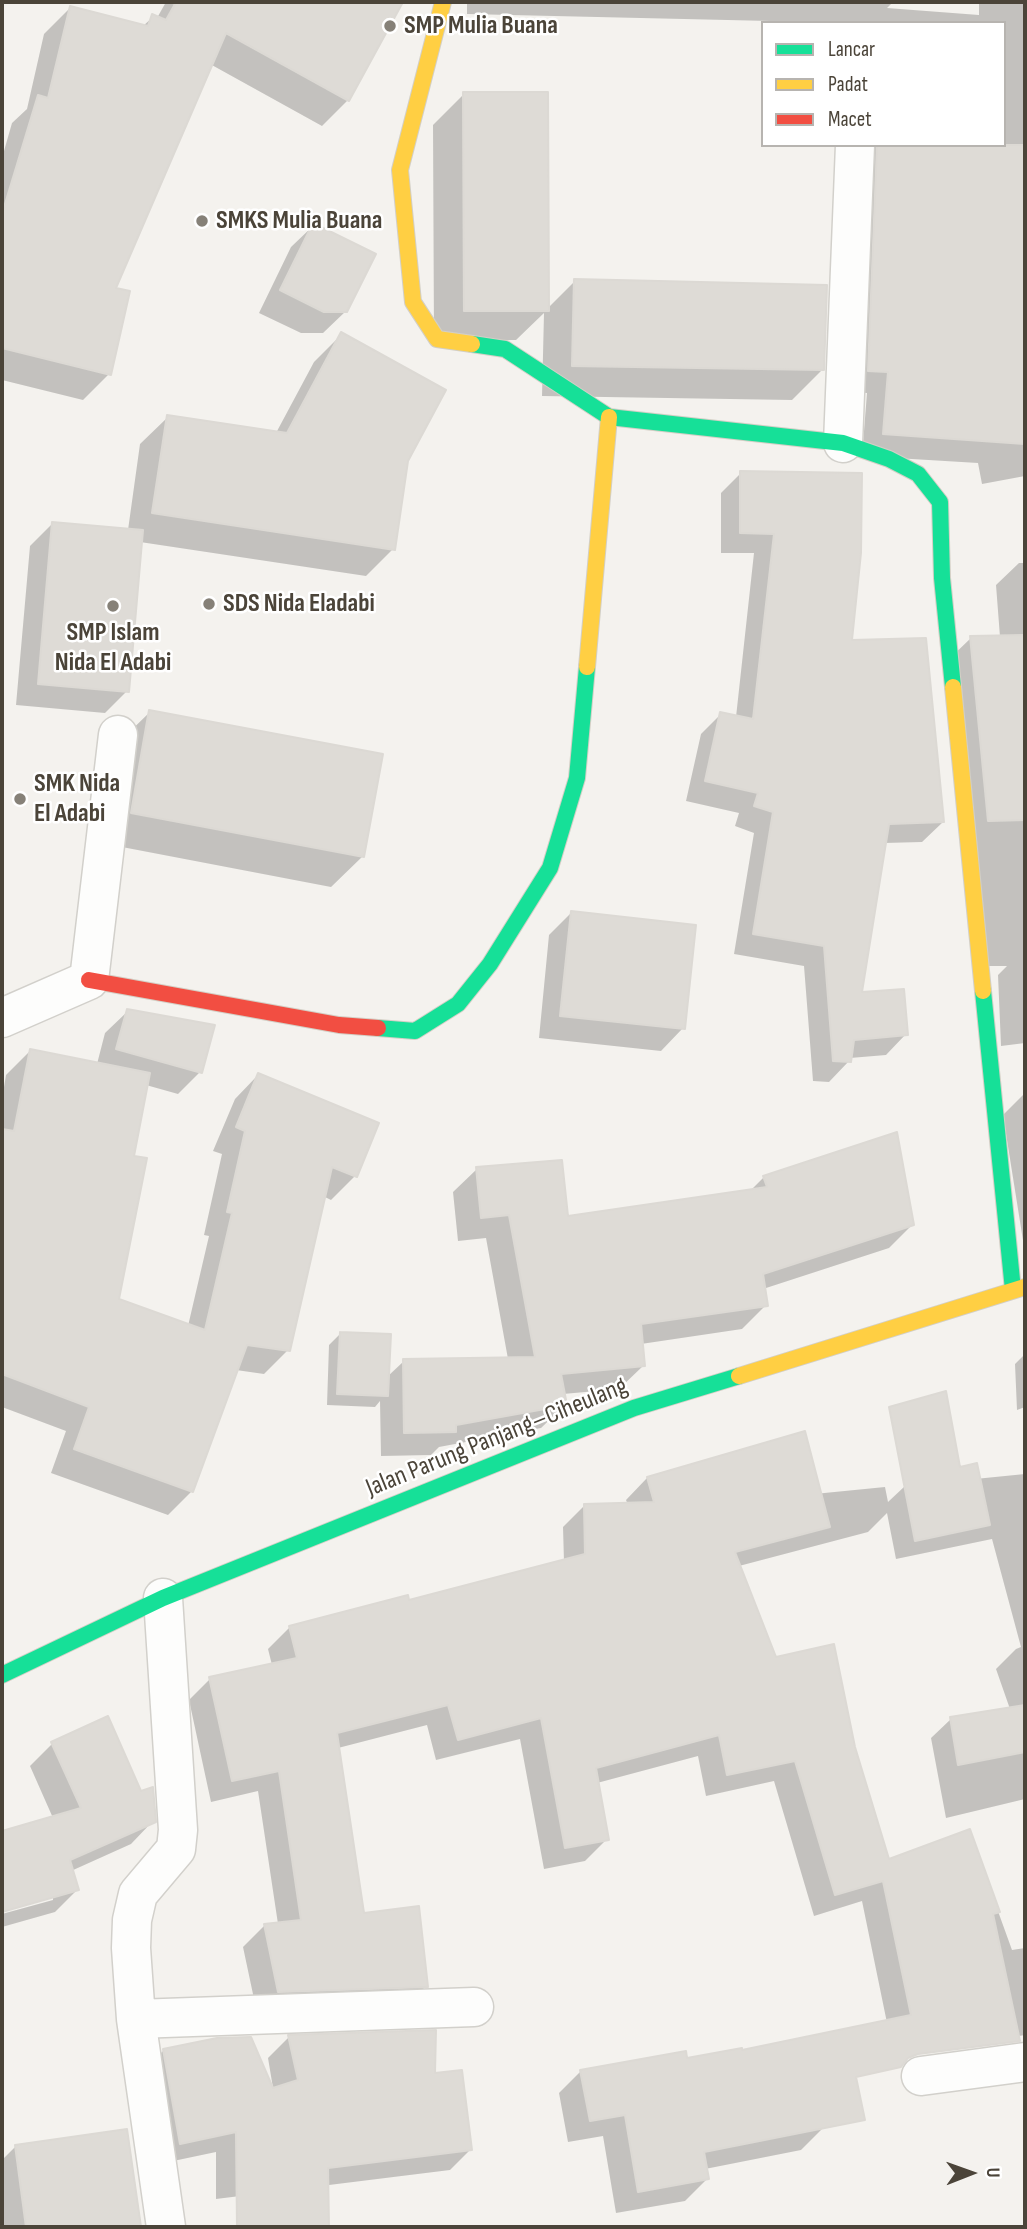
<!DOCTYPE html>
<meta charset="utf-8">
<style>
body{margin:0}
#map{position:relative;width:1027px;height:2229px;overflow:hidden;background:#f4f2ee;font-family:"Sofia Sans Condensed",sans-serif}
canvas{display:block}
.frame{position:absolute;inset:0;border:4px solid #4b4439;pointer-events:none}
.legend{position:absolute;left:761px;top:21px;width:245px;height:126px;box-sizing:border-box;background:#fff;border:2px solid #b7b4b0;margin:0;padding:9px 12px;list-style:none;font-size:21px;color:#4b4439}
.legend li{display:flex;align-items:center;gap:14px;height:35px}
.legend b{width:35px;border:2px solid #b7b4b0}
.north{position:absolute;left:936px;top:2138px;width:70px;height:70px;-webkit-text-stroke:5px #fff;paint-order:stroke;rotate:89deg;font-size:19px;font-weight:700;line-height:28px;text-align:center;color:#4b4439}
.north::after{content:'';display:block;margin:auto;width:24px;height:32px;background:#4b4439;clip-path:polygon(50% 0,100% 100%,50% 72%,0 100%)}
</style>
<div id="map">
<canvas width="1027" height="2229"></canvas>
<div class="frame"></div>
<ul class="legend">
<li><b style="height:9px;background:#16e098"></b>Lancar</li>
<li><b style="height:9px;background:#ffcf43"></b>Padat</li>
<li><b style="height:9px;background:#f24e42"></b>Macet</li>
</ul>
<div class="north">U</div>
</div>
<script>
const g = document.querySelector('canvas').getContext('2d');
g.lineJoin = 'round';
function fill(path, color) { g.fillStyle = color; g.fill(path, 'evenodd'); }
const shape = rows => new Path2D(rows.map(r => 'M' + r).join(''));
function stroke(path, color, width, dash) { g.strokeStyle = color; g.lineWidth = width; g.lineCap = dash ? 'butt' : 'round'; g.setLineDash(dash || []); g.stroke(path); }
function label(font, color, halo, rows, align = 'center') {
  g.font = font + ' "Sofia Sans Condensed",sans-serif'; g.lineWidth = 5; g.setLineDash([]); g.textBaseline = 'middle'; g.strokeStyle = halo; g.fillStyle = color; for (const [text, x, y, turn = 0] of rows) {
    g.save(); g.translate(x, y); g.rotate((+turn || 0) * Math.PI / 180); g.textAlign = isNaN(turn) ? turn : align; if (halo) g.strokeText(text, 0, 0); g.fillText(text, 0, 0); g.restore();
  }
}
const shadow = shape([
 [166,2,375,2,395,13,348,100,322,126,210,64,114,289,109,374,83,400,2,380,2,347,15,290,27,259,2,252,2,158,12,123,27,109,44,34,70,8,143,26,153,17,157,18],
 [467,2,893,2,887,8,979,15,979,2,1025,2,1025,476,982,484,978,463,862,456,867,393,847,392,853,145,1004,145,1004,23,857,23,467,14],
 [464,94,547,309,575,281,822,370,792,400,542,396,544,313,516,340,434,341,433,125],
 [314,225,346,311,323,333,301,333,259,313,291,247],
 [341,335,406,461,393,549,366,576,140,542,127,691,105,713,16,705,30,546,53,523,128,530,140,444,168,417,276,433,314,362],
 [741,473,850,642,943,822,922,842,884,843,860,994,906,1034,886,1055,850,1058,849,1061,829,1082,813,1081,804,966,734,954,754,833,735,826,739,813,686,801,701,734,721,714,736,717,754,553,721,553,721,493],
 [1019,563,1025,563,1025,1043,1001,1046,998,975,1007,966,979,966,948,660,971,638,1000,637,996,585],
 [150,712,362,857,331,887,101,843,119,742],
 [571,913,683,1028,661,1051,539,1038,549,935],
 [128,1011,200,1072,178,1094,146,1085,132,1157,117,1300,188,1326,209,1236,204,1235,222,1154,213,1151,235,1099,258,1075,355,1176,331,1200,323,1196,288,1350,264,1374,236,1370,192,1491,168,1515,51,1473,66,1431,2,1407,2,1099,6,1075,30,1051,97,1064,105,1033],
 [1025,1093,1025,1253,1003,1115],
 [477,1169,566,1218,750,1191,764,1177,912,1225,889,1248,763,1289,766,1305,742,1329,641,1344,643,1366,619,1389,563,1394,565,1405,541,1428,439,1447,431,1455,381,1456,380,1401,375,1407,327,1405,329,1345,341,1333,387,1377,404,1361,508,1359,486,1238,458,1241,453,1192],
 [1025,1354,1025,1407,1017,1410,1015,1364],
 [1025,1474,1025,1799,946,1818,931,1738,951,1719,1010,1709,996,1669,1016,1649,1021,1647,992,1539,896,1559,887,1513,868,1532,739,1566,775,1659,854,1748,888,1861,969,1831,1012,1950,1025,1948,1025,2035,894,2057,862,1901,814,1916,774,1781,706,1796,698,1756,597,1783,607,1839,585,1861,544,1869,520,1739,436,1760,427,1725,338,1748,362,1915,426,1986,405,2007,257,2013,243,1947,264,1926,278,1924,258,1791,211,1802,189,1700,210,1679,272,1665,268,1649,290,1627,408,1602,564,1562,563,1527,585,1505,628,1505,626,1500,647,1478,794,1496,885,1487,888,1502,905,1486],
 [52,1744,153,1821,131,1844,71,1871,77,1890,55,1912,2,1927,2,1914,53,1900,53,1896,2,1911,2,1833,53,1818,30,1766],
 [289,2037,434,2075,471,2149,450,2170,216,2199,216,2152,159,2164,142,2072,163,2051,274,2094,268,2058],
 [686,2060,823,2128,801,2150,705,2169,707,2179,685,2201,616,2213,603,2136,568,2142,559,2093,581,2071],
 [16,2146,79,2217,79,2227,2,2227,2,2160]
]);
const building = shape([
 [170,2,403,2,349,101,226,33,116,288,130,291,111,375,2,348,2,214,38,95,48,98,70,6,148,26,152,14,166,20,175,4,170,2],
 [463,92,548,92,549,311,464,311,463,92],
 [877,145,1025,145,1025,444,883,434,888,372,868,371,877,145],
 [313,223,376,254,347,312,324,312,280,290,313,223],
 [574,279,827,285,824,370,572,366,574,279],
 [341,332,446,390,408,461,395,550,152,513,167,415,287,433,341,332],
 [740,471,862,473,861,553,852,640,926,638,944,822,889,824,862,992,904,989,908,1035,854,1040,851,1062,833,1061,824,946,753,934,773,812,754,806,758,793,705,781,720,712,753,719,774,534,740,533,740,471],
 [52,522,143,530,129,692,38,684,52,522],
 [1025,635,1025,820,988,821,970,636,1025,635],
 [149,710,383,754,364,857,131,813,149,710],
 [571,911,696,925,685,1029,560,1016,571,911],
 [127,1009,215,1025,202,1073,116,1049,127,1009],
 [30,1049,150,1073,134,1156,147,1158,119,1299,205,1330,232,1213,227,1212,245,1131,236,1127,258,1073,379,1123,357,1177,332,1167,290,1351,247,1345,193,1492,74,1449,89,1407,2,1374,2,1129,14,1131,30,1049],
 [897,1132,914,1225,763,1274,768,1306,641,1324,645,1366,561,1374,567,1405,456,1425,456,1432,404,1433,403,1359,535,1357,509,1215,481,1218,476,1167,562,1160,568,1216,767,1187,763,1176,897,1132],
 [340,1332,391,1334,388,1396,337,1394,340,1332],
 [946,1391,960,1467,977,1463,990,1525,915,1541,889,1407,946,1391],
 [805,1431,830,1527,735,1552,776,1657,834,1644,855,1747,889,1859,970,1829,1000,1912,993,1914,1020,2041,918,2054,908,2058,901,2067,856,2077,865,2120,704,2152,709,2179,638,2192,625,2115,590,2121,580,2070,686,2051,687,2058,742,2048,742,2050,911,2015,883,1881,835,1895,795,1761,727,1775,719,1735,596,1768,609,1840,565,1848,541,1718,458,1740,448,1705,337,1733,364,1913,419,1906,428,1987,278,1992,264,1924,301,1920,279,1771,232,1781,209,1677,297,1658,289,1626,408,1595,409,1600,585,1554,584,1504,654,1502,647,1477,805,1431],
 [1025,1705,1025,1752,958,1765,950,1717,1025,1705],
 [108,1716,141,1791,153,1787,156,1822,70,1860,79,1890,2,1912,2,1831,81,1808,51,1742,108,1716],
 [436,2030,435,2073,462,2070,472,2150,328,2168,329,2227,237,2227,236,2132,180,2144,163,2049,217,2038,251,2037,273,2088,298,2080,288,2035,436,2030],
 [127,2129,141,2227,26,2227,15,2145,127,2129]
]);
const street = shape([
 [843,443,855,145],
 [2,1018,89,980,118,735],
 [163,1598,178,1830,176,1849,138,1894,132,1920,131,1948,136,2019,166,2227],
 [136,2019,474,2007],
 [921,2076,1025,2062]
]);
const fast = shape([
 [472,344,505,349,609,417,843,443,889,459,918,474,940,502,942,578,953,687],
 [983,991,1013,1290],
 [378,1028,415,1031,458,1004,490,964,550,868,577,778,587,667],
 [2,1675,163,1598,634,1408,739,1376]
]);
const slow = shape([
 [443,2,400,170,413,302,437,339,472,344],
 [587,667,609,417],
 [953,687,983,991],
 [739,1376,1025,1287]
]);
const jam = shape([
 [89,980,339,1025,378,1028]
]);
const markers = [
 [390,26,7,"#868178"],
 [202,221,7,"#868178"],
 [209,604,7,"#868178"],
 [113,606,7,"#868178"],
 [20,799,7,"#868178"]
];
const poiNames = [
 ["SMP Mulia Buana",404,26],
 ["SMKS Mulia Buana",216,221],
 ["SDS Nida Eladabi",223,604],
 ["SMP Islam",113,633,"center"],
 ["Nida El Adabi",113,663,"center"],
 ["SMK Nida",34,784],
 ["El Adabi",34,814]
];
const streetNames = [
 ["Jalan Parung Panjang–Ciheulang",497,1438,-22]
];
fill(shadow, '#0003');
fill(building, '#dedbd6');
stroke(building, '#dcd9d4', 2);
stroke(street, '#d2d0cb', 41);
stroke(fast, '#d3cfc5', 18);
stroke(slow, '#d3cfc5', 18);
stroke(jam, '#d3cfc5', 18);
stroke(street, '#fdfdfc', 38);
stroke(fast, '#16e098', 16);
stroke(slow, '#ffcf43', 16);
stroke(jam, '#f24e42', 16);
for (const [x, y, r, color] of markers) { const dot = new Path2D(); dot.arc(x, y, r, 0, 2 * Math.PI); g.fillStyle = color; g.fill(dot); stroke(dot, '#fff', 2.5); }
label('bold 26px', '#4b4439', '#fff', poiNames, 'left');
label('26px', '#4b4439', '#fff', streetNames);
</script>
